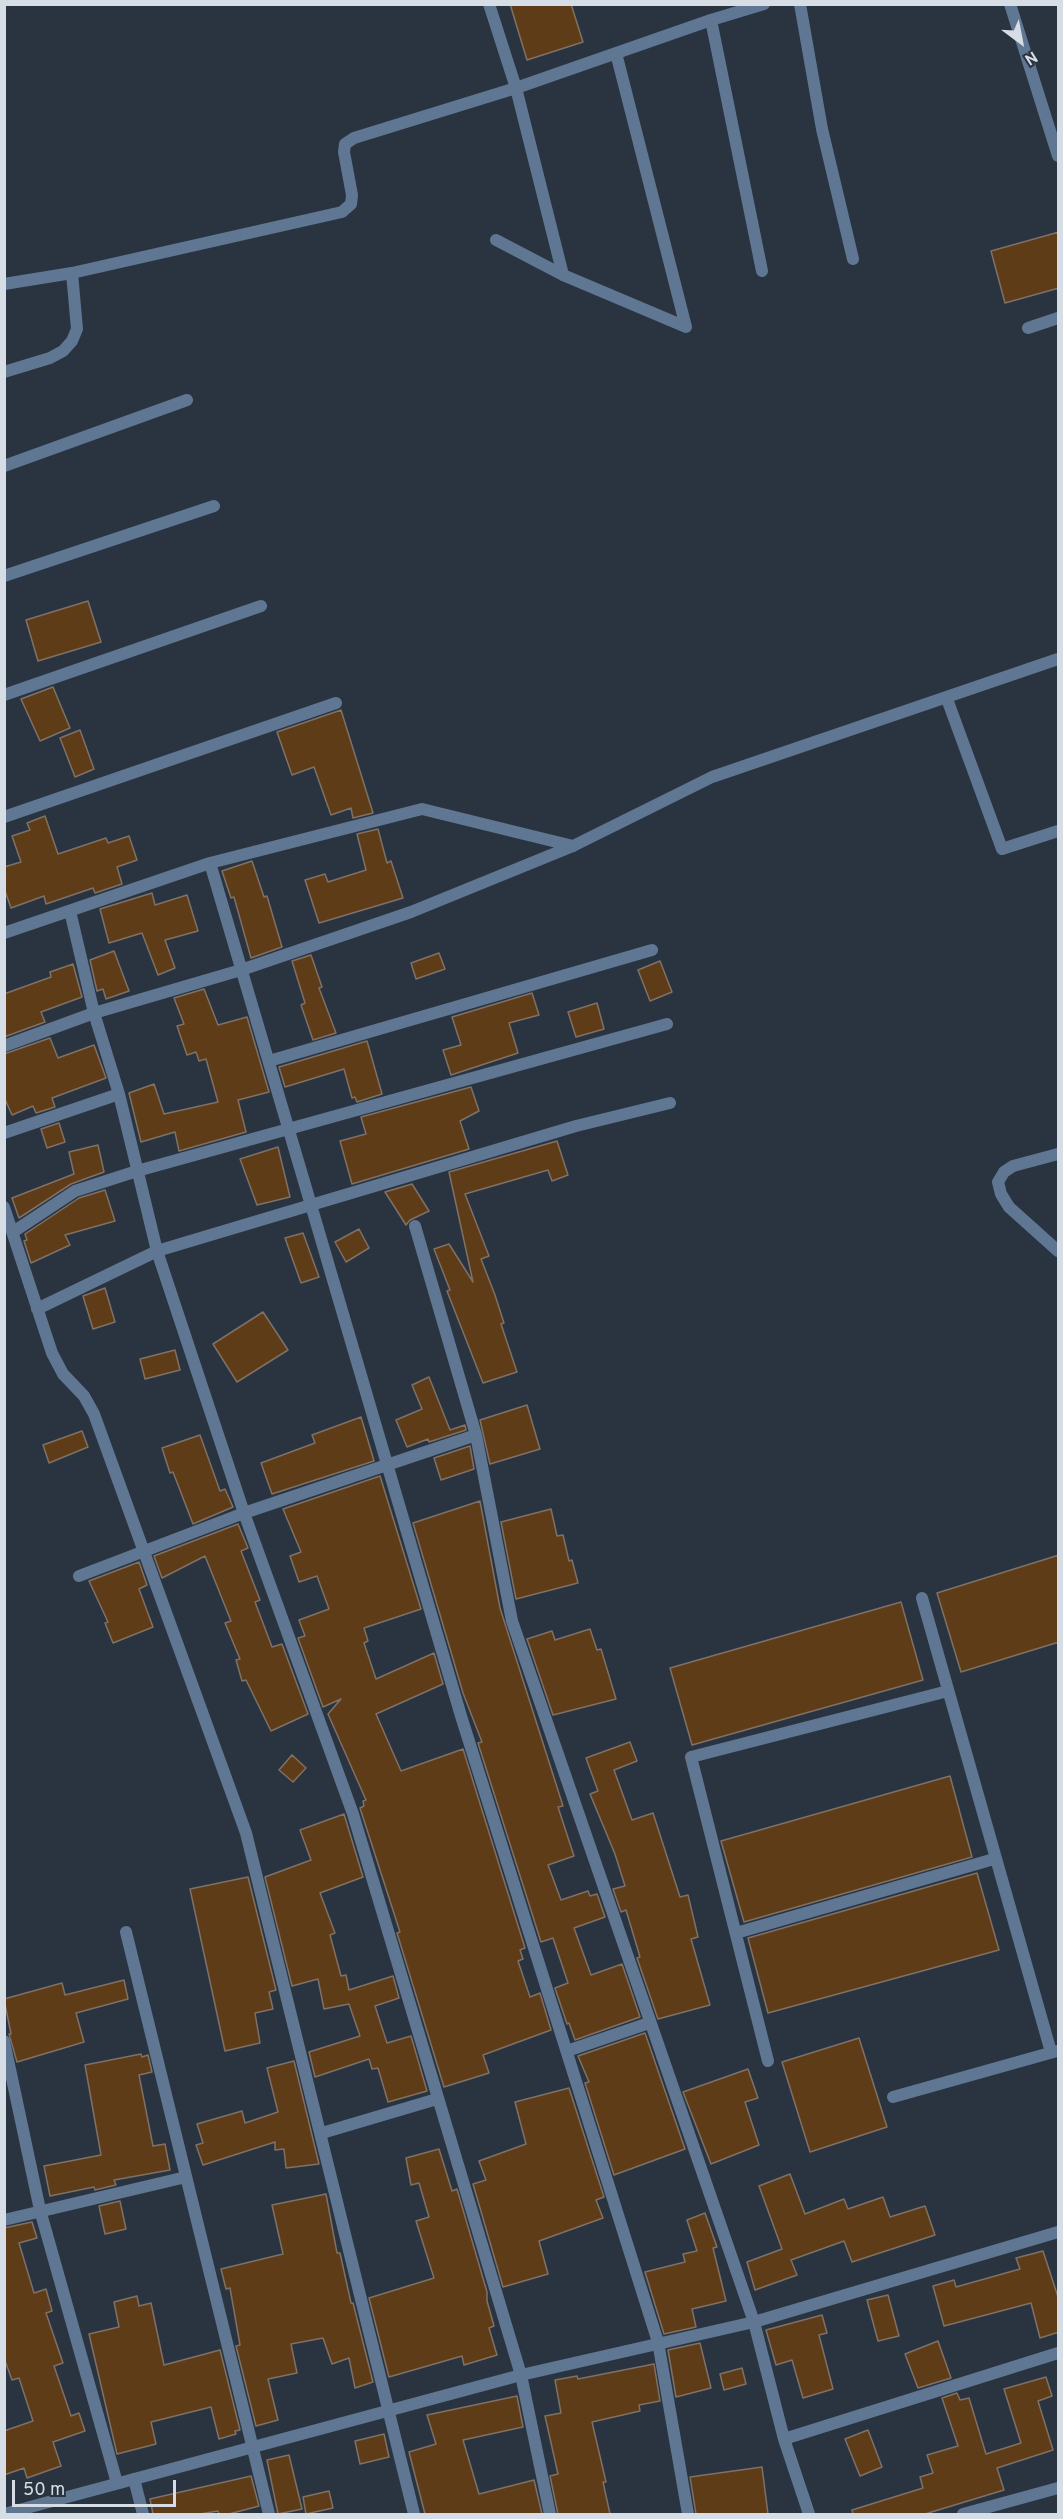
<!DOCTYPE html>
<style>
body{margin:0}
#map{position:relative;width:1063px;height:2519px;overflow:hidden;background:#2a3440;font-family:Overpass,sans-serif}
canvas{display:block}
.frame{position:absolute;inset:0;border:6px solid #d6dde4;pointer-events:none}
.north{position:absolute;left:991px;top:12px;width:60px;height:60px;-webkit-text-stroke:4px #2a3440;paint-order:stroke;rotate:148deg;font-size:16px;font-weight:700;line-height:24px;text-align:center;color:#d6dde4}
.north::after{content:'';display:block;margin:auto;width:21px;height:27px;background:#d6dde4;clip-path:polygon(50% 0,100% 100%,50% 72%,0 100%)}
.scale{position:absolute;left:12px;top:2480px;width:164px;height:27px;box-sizing:border-box;border:3px solid #d6dde4;border-top:0;padding-left:8px;font-size:18px;line-height:21px;white-space:nowrap;color:#d6dde4;-webkit-text-stroke:4px #2a3440;paint-order:stroke}
</style>
<div id="map">
<canvas width="1063" height="2519"></canvas>
<div class="frame"></div>
<div class="north">N</div>
<div class="scale">50 m</div>
</div>
<script>
const g = document.querySelector('canvas').getContext('2d');
g.lineJoin = 'round';
function fill(path, color) { g.fillStyle = color; g.fill(path, 'evenodd'); }
const shape = rows => new Path2D(rows.map(r => 'M' + r).join(''));
function stroke(path, color, width, dash) { g.strokeStyle = color; g.lineWidth = width; g.lineCap = dash ? 'butt' : 'round'; g.setLineDash(dash || []); g.stroke(path); }
const building = shape([
 [510,4,571,4,583,42,527,60,510,4],
 [1059,232,1059,288,1005,303,991,251,1059,232],
 [88,601,101,642,38,661,26,620,88,601],
 [53,687,70,728,40,741,21,699,53,687],
 [341,710,373,813,353,818,351,808,331,815,314,767,292,775,277,732,341,710],
 [80,730,94,769,75,777,60,738,80,730],
 [45,816,58,854,106,838,108,843,129,836,137,860,117,867,122,884,95,893,93,888,46,904,44,896,11,908,4,888,4,867,21,862,12,836,30,830,27,823,45,816],
 [378,829,387,863,391,861,403,898,319,923,305,880,325,874,328,882,366,870,357,834,378,829],
 [252,861,264,897,267,896,282,947,251,958,234,897,231,898,222,871,252,861],
 [152,893,155,905,187,895,198,931,165,940,175,968,158,975,142,933,109,943,100,909,152,893],
 [114,951,129,991,106,999,103,989,97,991,90,960,114,951],
 [439,953,445,969,416,979,411,963,439,953],
 [311,955,322,987,319,988,336,1033,313,1040,301,1005,305,1003,292,961,311,955],
 [660,961,672,992,650,1001,638,970,660,961],
 [73,964,82,997,41,1012,45,1022,4,1037,4,994,51,977,50,972,73,964],
 [204,989,218,1025,247,1017,269,1092,238,1100,246,1132,179,1151,175,1132,141,1142,129,1093,154,1084,164,1114,218,1102,206,1059,199,1061,196,1052,187,1055,177,1026,184,1024,174,998,204,989],
 [532,993,539,1015,509,1023,518,1053,451,1075,443,1050,461,1045,452,1017,532,993],
 [597,1003,604,1029,576,1037,568,1012,597,1003],
 [50,1038,58,1058,94,1045,106,1078,52,1098,55,1107,36,1113,33,1106,12,1115,4,1097,4,1054,50,1038],
 [367,1041,382,1094,357,1102,355,1097,352,1098,344,1069,285,1087,279,1067,367,1041],
 [471,1087,479,1111,460,1121,469,1149,352,1184,340,1141,366,1134,361,1117,471,1087],
 [59,1123,65,1142,47,1148,41,1129,59,1123],
 [557,1141,568,1175,552,1181,548,1170,465,1194,489,1256,481,1259,495,1295,504,1323,501,1324,517,1372,483,1383,447,1291,450,1290,434,1249,449,1244,473,1282,449,1172,557,1141],
 [98,1145,104,1172,71,1184,19,1218,12,1198,74,1174,69,1152,98,1145],
 [278,1147,290,1197,257,1205,240,1159,278,1147],
 [412,1184,429,1211,410,1220,406,1225,385,1192,412,1184],
 [105,1190,115,1221,65,1235,70,1245,31,1263,24,1241,27,1240,25,1234,79,1198,105,1190],
 [359,1229,369,1248,346,1262,335,1242,359,1229],
 [303,1233,319,1277,301,1283,285,1238,303,1233],
 [105,1288,115,1322,93,1329,83,1296,105,1288],
 [263,1312,288,1350,237,1382,213,1344,263,1312],
 [175,1350,180,1370,145,1379,140,1359,175,1350],
 [429,1377,450,1430,465,1425,466,1430,429,1442,428,1439,407,1447,396,1420,422,1409,412,1385,429,1377],
 [527,1405,540,1449,490,1464,480,1420,527,1405],
 [361,1417,374,1461,272,1494,261,1463,315,1443,312,1435,361,1417],
 [82,1431,88,1447,49,1463,43,1445,82,1431],
 [200,1435,220,1491,225,1489,233,1507,193,1524,173,1472,170,1473,162,1448,200,1435],
 [470,1446,474,1469,441,1480,434,1458,470,1446],
 [380,1476,421,1609,364,1628,368,1641,364,1643,376,1679,434,1653,443,1684,376,1714,401,1771,463,1749,525,1948,520,1950,523,1959,518,1961,530,1997,540,1993,551,2030,483,2055,489,2073,444,2087,397,1933,400,1932,360,1808,364,1806,363,1801,366,1800,328,1714,341,1699,323,1707,298,1638,305,1636,299,1620,329,1609,317,1576,299,1582,290,1556,301,1552,283,1509,380,1476],
 [480,1501,500,1608,563,1806,558,1807,574,1856,548,1865,561,1900,588,1891,590,1896,597,1894,605,1917,574,1928,591,1975,622,1964,640,2017,575,2040,569,2023,567,2024,555,1988,568,1983,553,1938,541,1942,478,1743,482,1742,463,1693,413,1523,480,1501],
 [551,1509,557,1536,563,1535,569,1561,572,1560,578,1583,516,1599,501,1522,551,1509],
 [238,1524,248,1548,241,1551,260,1600,255,1602,272,1647,282,1644,308,1714,271,1731,246,1680,242,1681,236,1660,240,1659,225,1623,231,1621,205,1556,162,1578,154,1556,238,1524],
 [1059,1555,1059,1642,961,1672,937,1593,1059,1555],
 [139,1562,147,1585,139,1589,153,1627,113,1643,105,1623,108,1622,89,1581,139,1562],
 [901,1602,923,1680,692,1745,670,1668,901,1602],
 [590,1629,597,1650,601,1649,616,1699,553,1715,527,1639,552,1631,555,1640,590,1629],
 [630,1742,637,1761,614,1770,632,1820,653,1813,680,1897,688,1895,698,1937,691,1939,710,2005,658,2019,637,1958,640,1957,626,1910,621,1912,613,1889,625,1886,615,1854,590,1794,598,1791,586,1758,630,1742],
 [292,1755,306,1768,293,1782,279,1770,292,1755],
 [950,1776,972,1857,744,1922,721,1841,950,1776],
 [344,1814,363,1877,320,1893,335,1933,330,1935,341,1976,346,1975,349,1990,393,1976,399,1998,375,2006,387,2043,411,2036,427,2091,388,2102,378,2068,372,2069,369,2059,315,2077,309,2052,360,2036,349,2004,324,2009,318,1979,292,1986,265,1877,311,1860,300,1830,344,1814],
 [977,1873,999,1950,768,2013,748,1938,977,1873],
 [248,1877,276,1990,269,1992,273,2009,255,2013,260,2043,225,2051,190,1889,248,1877],
 [124,1980,128,1999,76,2013,84,2042,17,2062,9,2034,11,2034,4,1999,62,1983,65,1995,124,1980],
 [645,2033,685,2149,614,2175,585,2083,589,2082,578,2056,645,2033],
 [859,2038,887,2127,810,2152,782,2062,859,2038],
 [141,2054,142,2057,148,2055,152,2072,139,2075,153,2146,165,2144,170,2170,114,2180,116,2185,95,2190,94,2187,50,2196,44,2166,101,2155,85,2065,141,2054],
 [294,2061,319,2164,286,2168,284,2149,275,2150,275,2142,203,2165,196,2145,203,2143,197,2124,242,2111,245,2123,278,2112,267,2068,294,2061],
 [748,2069,758,2098,745,2102,759,2145,711,2164,683,2092,748,2069],
 [569,2088,604,2197,596,2200,603,2218,539,2241,548,2274,503,2287,473,2184,486,2180,479,2161,526,2144,515,2102,569,2088],
 [439,2149,452,2191,457,2189,487,2292,487,2301,494,2326,489,2328,497,2355,464,2365,462,2356,389,2377,369,2298,434,2278,416,2221,429,2217,419,2183,411,2185,406,2158,439,2149],
 [790,2174,805,2214,844,2199,848,2209,883,2197,890,2217,925,2206,935,2235,852,2262,844,2241,791,2260,797,2275,755,2290,747,2262,782,2249,759,2186,790,2174],
 [326,2194,337,2253,340,2253,351,2303,353,2303,373,2382,355,2388,349,2358,332,2364,323,2338,291,2344,297,2373,268,2379,278,2420,256,2426,236,2346,240,2345,230,2288,226,2289,221,2269,283,2254,272,2205,326,2194],
 [120,2201,126,2229,105,2234,99,2206,120,2201],
 [705,2213,717,2247,713,2248,726,2301,692,2309,696,2327,664,2334,645,2272,685,2262,683,2254,697,2251,687,2220,705,2213],
 [32,2222,37,2238,19,2243,34,2293,46,2289,52,2311,46,2313,63,2363,54,2366,71,2416,79,2413,85,2431,53,2442,61,2466,27,2478,24,2468,4,2475,4,2431,33,2421,19,2378,12,2380,4,2358,4,2228,32,2222],
 [1043,2251,1059,2300,1059,2332,1040,2338,1031,2303,944,2326,933,2286,954,2280,956,2287,1020,2269,1016,2258,1043,2251],
 [888,2295,899,2336,878,2341,867,2300,888,2295],
 [137,2296,139,2306,151,2303,164,2365,220,2350,240,2430,235,2431,236,2434,219,2439,211,2407,151,2422,156,2444,117,2454,89,2334,119,2327,114,2302,137,2296],
 [822,2315,827,2333,819,2335,833,2389,803,2398,792,2360,776,2365,766,2330,822,2315],
 [938,2341,951,2378,918,2388,905,2354,938,2341],
 [700,2343,711,2388,676,2397,668,2350,700,2343],
 [654,2364,660,2401,639,2405,640,2411,592,2422,606,2482,603,2482,610,2514,558,2514,550,2476,558,2474,545,2416,561,2413,555,2380,577,2376,578,2379,654,2364],
 [742,2368,746,2384,724,2390,720,2374,742,2368],
 [1046,2377,1052,2396,1038,2401,1053,2450,997,2468,1004,2490,925,2514,853,2514,852,2510,923,2488,920,2477,933,2473,927,2455,958,2446,942,2398,957,2393,960,2400,969,2398,986,2454,1021,2443,1004,2389,1046,2377],
 [517,2396,523,2427,463,2440,479,2494,534,2480,542,2514,425,2514,409,2452,436,2444,427,2415,517,2396],
 [868,2430,882,2467,860,2476,845,2439,868,2430],
 [384,2434,389,2457,360,2464,355,2441,384,2434],
 [289,2455,302,2509,278,2514,267,2460,289,2455],
 [762,2467,768,2514,696,2514,690,2477,762,2467],
 [251,2476,259,2506,229,2514,219,2514,218,2511,200,2514,153,2514,150,2499,251,2476],
 [329,2491,333,2508,306,2514,303,2497,329,2491]
]);
const minor = shape([
 [489,4,516,88,563,275],
 [800,4,822,129,853,259],
 [1010,4,1058,156],
 [711,20,762,271],
 [496,240,563,275,686,327,616,53],
 [4,284,72,273,342,212,351,204,352,195,344,152,345,144,354,138,516,88,711,20,764,4],
 [1028,328,1058,318],
 [4,372,50,358,63,351,72,341,77,329,72,273],
 [4,466,187,400],
 [4,576,214,506],
 [4,695,261,606],
 [947,699,1002,849,1058,831],
 [4,817,336,703],
 [573,846,422,809,210,863,311,1205,576,1126,670,1103],
 [70,911,94,1013,119,1094,157,1251,244,1513,353,1814,521,2375,550,2514],
 [4,933,210,863],
 [4,1046,94,1013,241,970,411,912,573,846,712,777,1058,659],
 [269,1061,652,950],
 [4,1133,119,1094],
 [1058,1154,1013,1166,1004,1172,998,1182,1001,1194,1009,1207,1058,1251],
 [4,1207,52,1353,63,1374,84,1396,94,1414,246,1833,414,2514],
 [415,1226,476,1435,512,1621,754,2322,784,2439],
 [13,1232,75,1191,137,1171,667,1024],
 [37,1309,157,1251,311,1205,461,1716,658,2342,688,2514],
 [79,1576,244,1513,476,1435],
 [922,1598,1051,2052],
 [126,1932,269,2514],
 [736,1933,994,1859],
 [4,2041,40,2210,117,2483],
 [567,2051,649,2023],
 [768,2061,691,1757,948,1691],
 [893,2097,1057,2051],
 [322,2133,437,2099],
 [4,2220,186,2177],
 [134,2479,143,2514],
 [809,2514,784,2439,1058,2353],
 [963,2514,1058,2488]
]);
const tertiary = shape([
 [4,2514,521,2375,754,2322,1058,2232]
]);
fill(building, '#5f3c18');
stroke(building, '#7f7165', 1.5);
stroke(minor, '#5f7793', 12);
stroke(tertiary, '#5f7793', 12);
</script>
